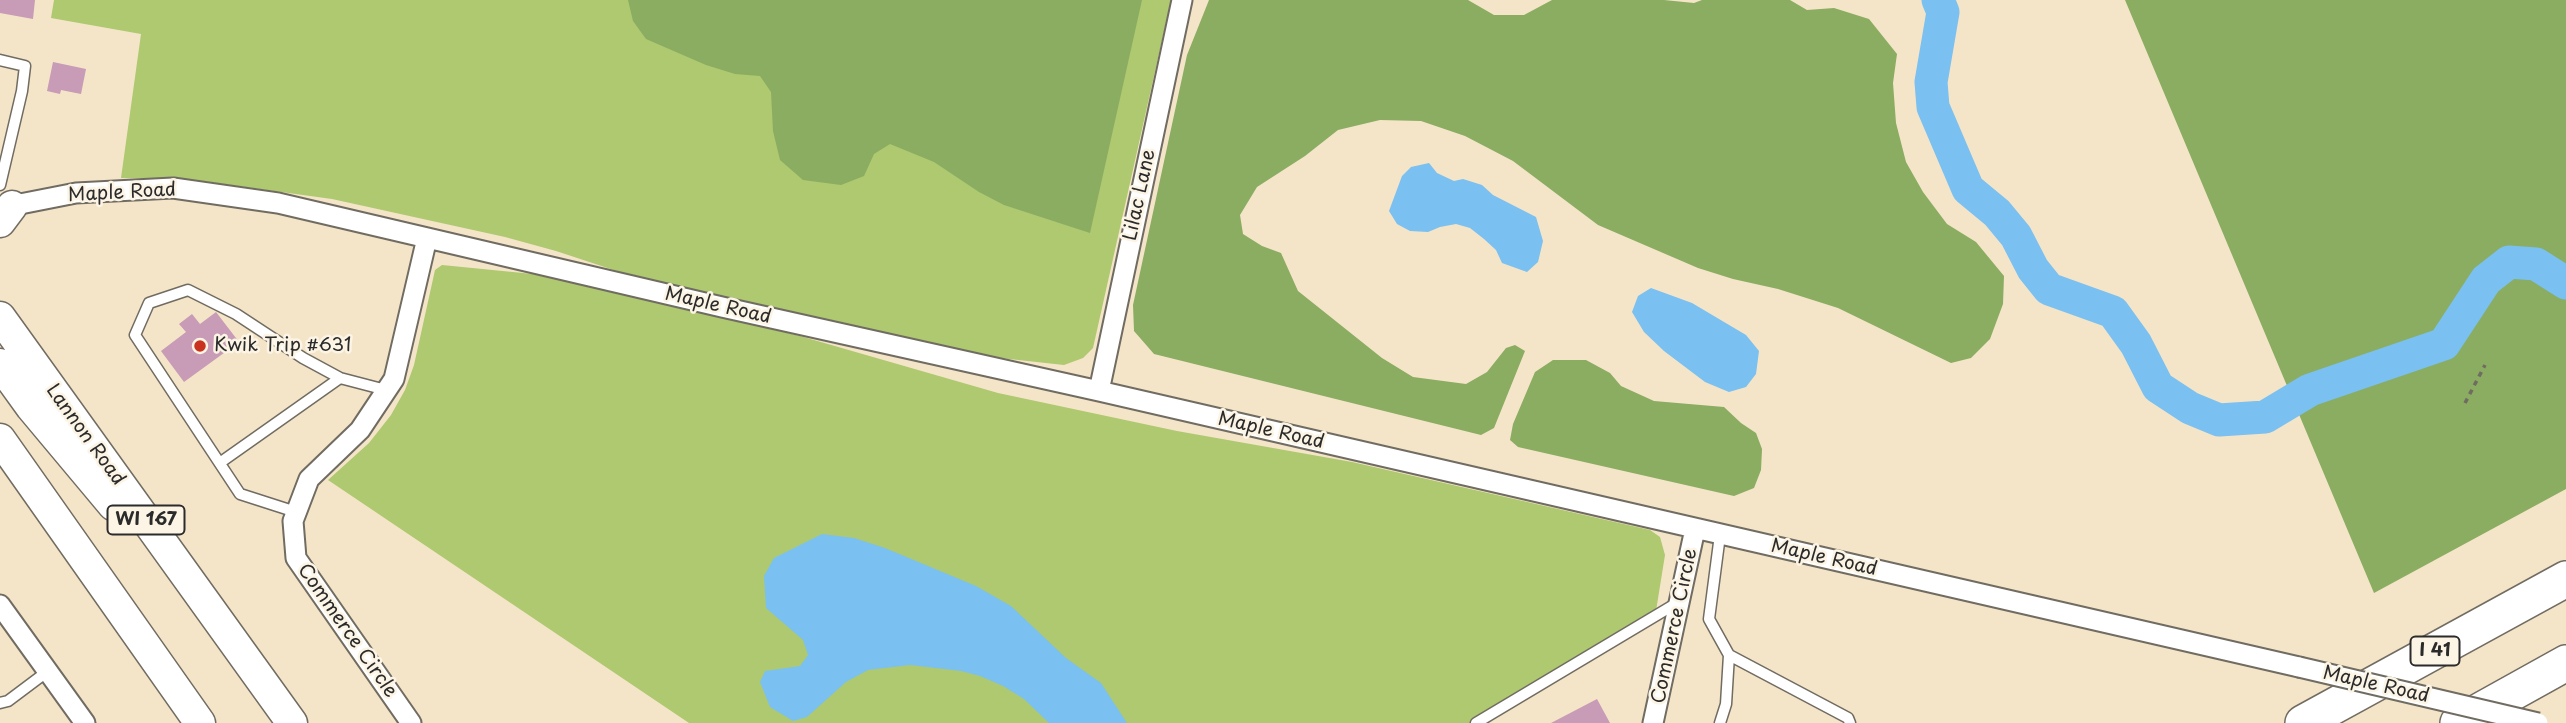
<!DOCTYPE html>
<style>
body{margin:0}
canvas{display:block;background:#f4e4c8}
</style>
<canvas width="2566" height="723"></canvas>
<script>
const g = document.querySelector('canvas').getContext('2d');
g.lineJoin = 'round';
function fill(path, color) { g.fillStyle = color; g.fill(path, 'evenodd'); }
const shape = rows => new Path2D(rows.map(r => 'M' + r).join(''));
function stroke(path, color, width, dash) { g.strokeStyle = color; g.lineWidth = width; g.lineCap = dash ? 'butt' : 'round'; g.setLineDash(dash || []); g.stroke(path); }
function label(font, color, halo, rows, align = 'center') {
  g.font = font + ' "Playpen Sans",sans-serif'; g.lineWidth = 5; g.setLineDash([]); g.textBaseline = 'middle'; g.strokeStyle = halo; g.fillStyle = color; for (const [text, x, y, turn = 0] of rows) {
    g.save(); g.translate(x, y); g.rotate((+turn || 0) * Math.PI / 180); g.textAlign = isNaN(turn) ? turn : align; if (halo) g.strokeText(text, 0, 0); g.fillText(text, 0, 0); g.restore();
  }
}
const green = shape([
 [54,0,1171,0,1093,348,1083,358,1064,365,964,354,638,278,556,251,505,237,332,199,187,179,121,178,141,34,51,18],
 [442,265,553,276,800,336,998,393,1177,431,1352,462,1650,530,1660,537,1665,555,1655,617,1483,723,689,723,328,480,369,443,391,415,405,390,414,365,435,270]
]);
const forest = shape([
 [628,0,1142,0,1090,233,1004,205,979,192,934,162,890,144,874,154,864,176,841,185,803,180,780,160,773,131,771,92,760,76,735,74,706,65,646,39,633,21],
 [1209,0,1468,0,1494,15,1524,15,1552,0,1664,0,1694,3,1702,0,1790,0,1807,10,1834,8,1869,19,1897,54,1893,83,1896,123,1906,162,1923,192,1947,224,1976,242,2004,276,2003,304,1990,339,1971,358,1951,363,1838,308,1778,289,1733,279,1698,268,1598,225,1513,161,1465,136,1421,121,1380,120,1338,130,1305,156,1257,187,1240,215,1243,234,1262,246,1281,253,1298,291,1382,358,1413,377,1466,384,1487,372,1506,348,1515,345,1525,351,1494,428,1481,435,1154,354,1134,331,1133,305,1187,55],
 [2125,0,2566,0,2566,489,2374,593],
 [1553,360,1586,360,1610,373,1621,386,1654,401,1724,407,1741,423,1756,433,1762,449,1761,470,1754,488,1734,496,1518,447,1510,440,1513,424,1535,372]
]);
const water = shape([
 [1429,163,1437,173,1454,181,1463,179,1482,185,1493,195,1536,217,1543,241,1538,262,1527,272,1502,263,1496,250,1484,239,1470,228,1456,224,1440,227,1428,232,1410,231,1397,224,1389,211,1402,176,1411,167],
 [1651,288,1692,303,1746,335,1759,351,1756,374,1746,387,1729,392,1705,382,1664,351,1644,332,1632,312,1638,296],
 [822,534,854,538,885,548,976,586,1011,606,1066,658,1101,683,1127,723,1049,723,1024,699,1003,686,980,676,961,671,910,665,868,670,846,682,807,717,793,721,770,707,760,682,765,671,800,666,808,655,803,640,766,608,764,576,774,558]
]);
const river = shape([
 [1938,0,1943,12,1931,82,1933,107,1968,189,1997,213,2016,236,2033,269,2049,289,2113,312,2136,344,2158,387,2190,408,2219,420,2265,417,2310,390,2444,344,2486,280,2509,262,2536,264,2566,283]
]);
const building = shape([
 [0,0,35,0,33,19,0,13],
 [53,62,86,69,81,94,61,90,60,94,47,91],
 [216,312,239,342,184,382,161,351,186,332,179,324,192,314,200,324],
 [1597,699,1610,723,1551,723]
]);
const path = shape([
 [2465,403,2485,365]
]);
const lane = shape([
 [0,60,25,66,22,91,0,185],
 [221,462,340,378],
 [296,512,240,494,135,335,149,303,188,290,236,314,303,358,340,378,386,390],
 [1720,535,1709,619,1729,655,1848,718,1850,723],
 [0,703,8,701,48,671],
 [1476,723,1677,603],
 [1720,723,1726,704,1729,655]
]);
const street = shape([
 [0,208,76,193,173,188,278,203,722,307,1099,391,2299,667],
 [1099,391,1182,0],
 [0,605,85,723],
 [411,723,296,558,293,521,309,479,360,430,394,379,427,238],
 [1653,723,1695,529]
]);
const primary = shape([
 [0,222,12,206],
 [0,317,292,723],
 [0,364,31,407,113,505],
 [0,439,200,723]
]);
const highway = shape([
 [2303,723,2566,579],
 [2458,723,2566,663]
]);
const streetBridge = shape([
 [2299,667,2538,723]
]);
const markers = [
 [200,346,7,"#c8321e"]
];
const shields = [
 [146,520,77],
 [2435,651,49]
];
const shieldNames = [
 ["WI 167",146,520],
 ["I 41",2435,651]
];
const streetNames = [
 ["Maple Road",122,193,-3],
 ["Lilac Lane",1140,195,-78],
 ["Maple Road",718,306,13],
 ["Maple Road",1271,431,13],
 ["Lannon Road",85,435,54],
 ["Maple Road",1824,558,13],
 ["Commerce Circle",1675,626,-78],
 ["Commerce Circle",347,631,55],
 ["Maple Road",2376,685,13]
];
const poiNames = [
 ["Kwik Trip #631",214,346]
];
fill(green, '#aec96f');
fill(forest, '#8aad62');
fill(water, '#7ac0f1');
stroke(river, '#7ac0f1', 33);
fill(building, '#c89bb6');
stroke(lane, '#716c62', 13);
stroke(street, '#716c62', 23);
stroke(primary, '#716c62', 33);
stroke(highway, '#716c62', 38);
stroke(path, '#716c62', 3.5, [5, 5]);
stroke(lane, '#fff', 10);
stroke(street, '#fff', 19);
stroke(primary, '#fff', 30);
stroke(highway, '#fff', 35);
stroke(streetBridge, '#716c62', 23, []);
stroke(streetBridge, '#fff', 19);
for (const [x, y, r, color] of markers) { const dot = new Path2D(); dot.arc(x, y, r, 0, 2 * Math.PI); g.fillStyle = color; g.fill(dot); stroke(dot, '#fcf5e5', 2.5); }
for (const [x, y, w] of shields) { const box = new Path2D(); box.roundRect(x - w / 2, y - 14.5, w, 29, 5); g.fillStyle = '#fcf5e5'; g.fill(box); stroke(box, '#2b2b2b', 2); }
label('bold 18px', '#2b2b2b', null, shieldNames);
label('19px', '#2b2b2b', '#fcf5e5', streetNames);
label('19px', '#2b2b2b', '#fcf5e5', poiNames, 'left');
</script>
